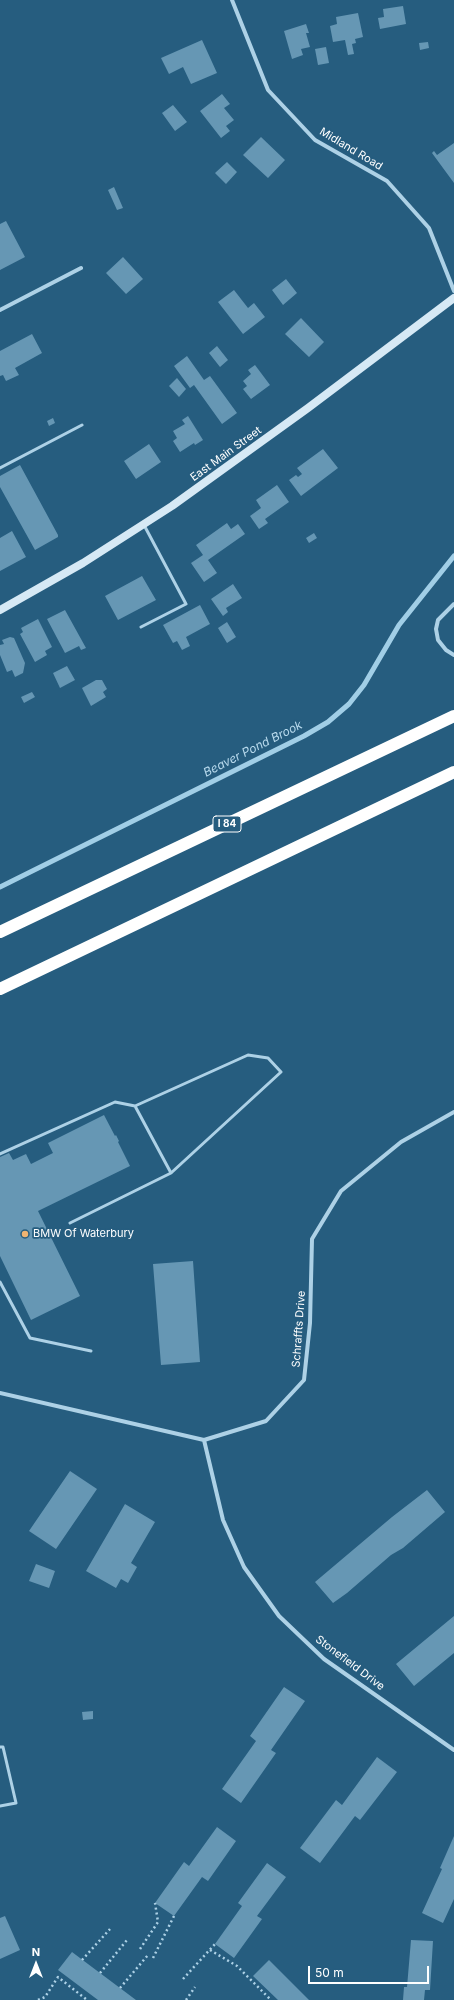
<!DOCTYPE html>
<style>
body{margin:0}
#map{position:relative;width:454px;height:2000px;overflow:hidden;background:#265d7f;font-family:Inter,sans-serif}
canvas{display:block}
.north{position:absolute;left:16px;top:1944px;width:40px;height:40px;-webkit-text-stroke:3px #265d7f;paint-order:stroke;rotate:0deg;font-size:11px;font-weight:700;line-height:16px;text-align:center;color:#fff}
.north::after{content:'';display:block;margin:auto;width:14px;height:18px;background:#fff;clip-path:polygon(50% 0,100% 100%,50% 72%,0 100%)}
.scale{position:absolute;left:308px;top:1966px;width:121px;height:18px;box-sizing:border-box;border:2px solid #fff;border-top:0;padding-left:5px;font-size:12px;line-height:14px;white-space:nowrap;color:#fff;-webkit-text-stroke:3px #265d7f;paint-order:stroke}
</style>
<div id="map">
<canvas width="454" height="2000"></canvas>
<div class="north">N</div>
<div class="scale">50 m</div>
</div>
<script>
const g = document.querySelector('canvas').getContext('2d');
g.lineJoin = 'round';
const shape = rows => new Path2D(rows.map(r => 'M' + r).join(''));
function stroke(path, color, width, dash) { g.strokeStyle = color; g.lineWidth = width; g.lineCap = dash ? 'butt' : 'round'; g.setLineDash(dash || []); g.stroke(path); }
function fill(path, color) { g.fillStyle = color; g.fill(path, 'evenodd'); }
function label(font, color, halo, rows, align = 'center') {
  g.font = font + ' Inter,sans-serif'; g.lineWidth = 3.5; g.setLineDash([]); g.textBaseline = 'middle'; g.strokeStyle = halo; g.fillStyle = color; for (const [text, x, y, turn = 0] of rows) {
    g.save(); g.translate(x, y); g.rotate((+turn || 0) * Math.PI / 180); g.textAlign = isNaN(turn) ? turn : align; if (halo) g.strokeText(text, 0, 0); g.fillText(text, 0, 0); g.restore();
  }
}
const stream = shape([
 [0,887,304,736,328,722,349,704,364,685,399,625,454,556]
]);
const building = shape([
 [403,6,406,24,380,29,378,18,384,17,383,9],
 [358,13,363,37,355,39,356,43,352,44,354,54,348,55,345,40,333,42,330,26,337,24,336,17],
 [306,24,309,33,306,33,310,47,301,49,303,55,292,59,284,31],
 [202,40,217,73,191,84,183,67,169,74,161,58],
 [428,42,429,48,420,50,419,43],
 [326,47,329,63,318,65,315,49],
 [222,94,230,104,224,108,234,120,226,126,230,131,221,138,200,111],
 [173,105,187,122,175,131,162,113],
 [261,137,285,160,268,178,243,155],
 [454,143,454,183,432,153,434,151,437,155],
 [227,162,237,172,226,184,215,173],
 [114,187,123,208,117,210,108,190],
 [6,221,25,257,0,270,0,224],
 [123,257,143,279,126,294,106,273],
 [286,279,297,293,283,305,272,290],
 [234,290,248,308,254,303,265,317,243,334,218,302],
 [301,318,324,342,309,357,285,334],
 [32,334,42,353,15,368,19,375,6,381,3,375,0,376,0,351],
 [217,346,228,360,220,367,209,353],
 [187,356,204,380,210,376,237,413,222,424,194,385,190,388,174,366],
 [255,365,270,385,251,399,243,389,247,386,243,381,251,374,248,370],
 [177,378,186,389,179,397,169,386],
 [188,416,203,440,195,445,194,443,180,452,173,441,177,438,173,431,185,424,182,420],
 [53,418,55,423,49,426,47,421],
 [149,444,161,462,136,479,124,461],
 [323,449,338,468,301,496,289,480,296,475,298,477,302,474,297,468],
 [20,465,58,535,58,537,35,550,0,487,0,476],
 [277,485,289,502,265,519,268,523,259,529,250,516,261,508,256,500],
 [227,523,231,529,238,524,245,534,208,560,217,573,204,582,191,563,203,555,196,545],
 [12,531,26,557,0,571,0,538],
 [314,533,317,538,309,543,306,538],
 [142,576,156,600,118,620,105,596],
 [233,584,242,598,226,608,228,612,223,616,211,599],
 [200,605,210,624,186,637,190,646,182,650,177,641,173,643,163,625],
 [65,610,86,648,81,650,79,646,65,653,47,619],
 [38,619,52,647,45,651,47,655,35,662,20,634,23,632,21,628],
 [227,622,236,637,227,643,218,628],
 [10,637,14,638,25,663,23,673,15,677,12,670,7,672,0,655,0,645,4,644,2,640],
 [67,666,75,680,60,688,53,673],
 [96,680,102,680,107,689,103,692,106,697,91,706,82,688],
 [32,692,35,697,24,703,21,697],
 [104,1115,115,1136,116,1135,119,1141,118,1142,130,1166,38,1211,80,1296,31,1320,0,1256,0,1157,9,1153,13,1160,26,1154,31,1164,53,1153,48,1143],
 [193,1261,200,1362,161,1365,153,1264],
 [70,1471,97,1489,56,1549,29,1531],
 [427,1490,445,1512,403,1548,391,1555,347,1593,333,1603,315,1582,392,1517],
 [125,1504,155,1522,131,1563,137,1567,128,1583,121,1579,116,1588,86,1571],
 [36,1564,55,1571,49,1588,29,1581],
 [454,1616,454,1653,414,1686,396,1664],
 [284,1687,305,1701,271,1750,276,1753,241,1803,222,1789,256,1741,250,1736],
 [93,1711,93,1719,83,1720,82,1712],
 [377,1757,397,1772,360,1820,355,1816,320,1863,300,1848,336,1800,342,1805],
 [217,1827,236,1841,208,1881,202,1877,174,1916,155,1903,184,1862,189,1866],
 [454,1836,454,1899,443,1923,422,1913,442,1869,440,1868],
 [267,1863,286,1877,257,1916,262,1919,234,1958,215,1944,242,1906,238,1903],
 [5,1916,20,1950,0,1959,0,1918],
 [411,1940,433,1941,430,1990,425,1990,424,2000,403,2000,404,1987,407,1987],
 [72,1952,136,2000,98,2000,58,1970],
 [269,1960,309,2000,278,2000,253,1976]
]);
const path = shape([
 [140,1949,158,1922,155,1903],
 [210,1950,237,1966,271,2000],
 [153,1958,174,1916],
 [82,1960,110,1929],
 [100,1973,127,1940],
 [183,1979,215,1944],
 [120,1988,148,1955],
 [38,2000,45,1997,58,1977,87,2000],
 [186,2000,195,1987]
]);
const service = shape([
 [0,468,82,425],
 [141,627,186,604,144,525],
 [0,1154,115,1102,135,1106],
 [70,1223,171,1173,135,1106,248,1055,268,1058,281,1072,171,1173],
 [0,1282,30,1338,91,1351],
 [0,1747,3,1747,16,1803,0,1806]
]);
const minor = shape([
 [232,0,268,90,315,140,387,181,429,228,454,291],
 [0,310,81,268],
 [454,604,438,620,436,629,438,640,446,650,454,655],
 [0,1393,204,1440,266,1421,304,1380,310,1323,312,1239,341,1191,401,1142,454,1112],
 [204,1440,223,1520,244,1567,279,1616,324,1659,454,1750]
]);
const secondary = shape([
 [0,610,83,563,172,506,308,408,454,298]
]);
const motorway = shape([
 [0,932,454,716],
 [0,989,454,772]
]);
const markers = [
 [25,1234,4,"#efb472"]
];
const shields = [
 [227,824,28]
];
const shieldNames = [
 ["I 84",227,824]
];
const streetNames = [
 ["Midland Road",351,149,31],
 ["East Main Street",226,454,-36],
 ["Schraffts Drive",299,1329,-86],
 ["Stonefield Drive",350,1663,37]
];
const poiNames = [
 ["BMW Of Waterbury",33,1234]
];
const waterNames = [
 ["Beaver Pond Brook",253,749,-27]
];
stroke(stream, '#a1cee6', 5);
fill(building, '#6697b4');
stroke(path, '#add1e6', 2.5, [2, 3]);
stroke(service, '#add1e6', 3);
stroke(minor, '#add1e6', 4);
stroke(secondary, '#d6e9f5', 8);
stroke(motorway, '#fff', 12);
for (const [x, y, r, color] of markers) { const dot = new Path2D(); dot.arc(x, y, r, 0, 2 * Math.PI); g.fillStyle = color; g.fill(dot); stroke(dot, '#265d7f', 1.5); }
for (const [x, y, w] of shields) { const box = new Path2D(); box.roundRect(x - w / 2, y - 8, w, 16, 3); g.fillStyle = '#265d7f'; g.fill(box); stroke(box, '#fff', 1); }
label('bold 10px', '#fff', null, shieldNames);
label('11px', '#fff', '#265d7f', streetNames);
label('11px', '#fff', '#265d7f', poiNames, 'left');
label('italic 12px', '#b8daed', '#265d7f', waterNames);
</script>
